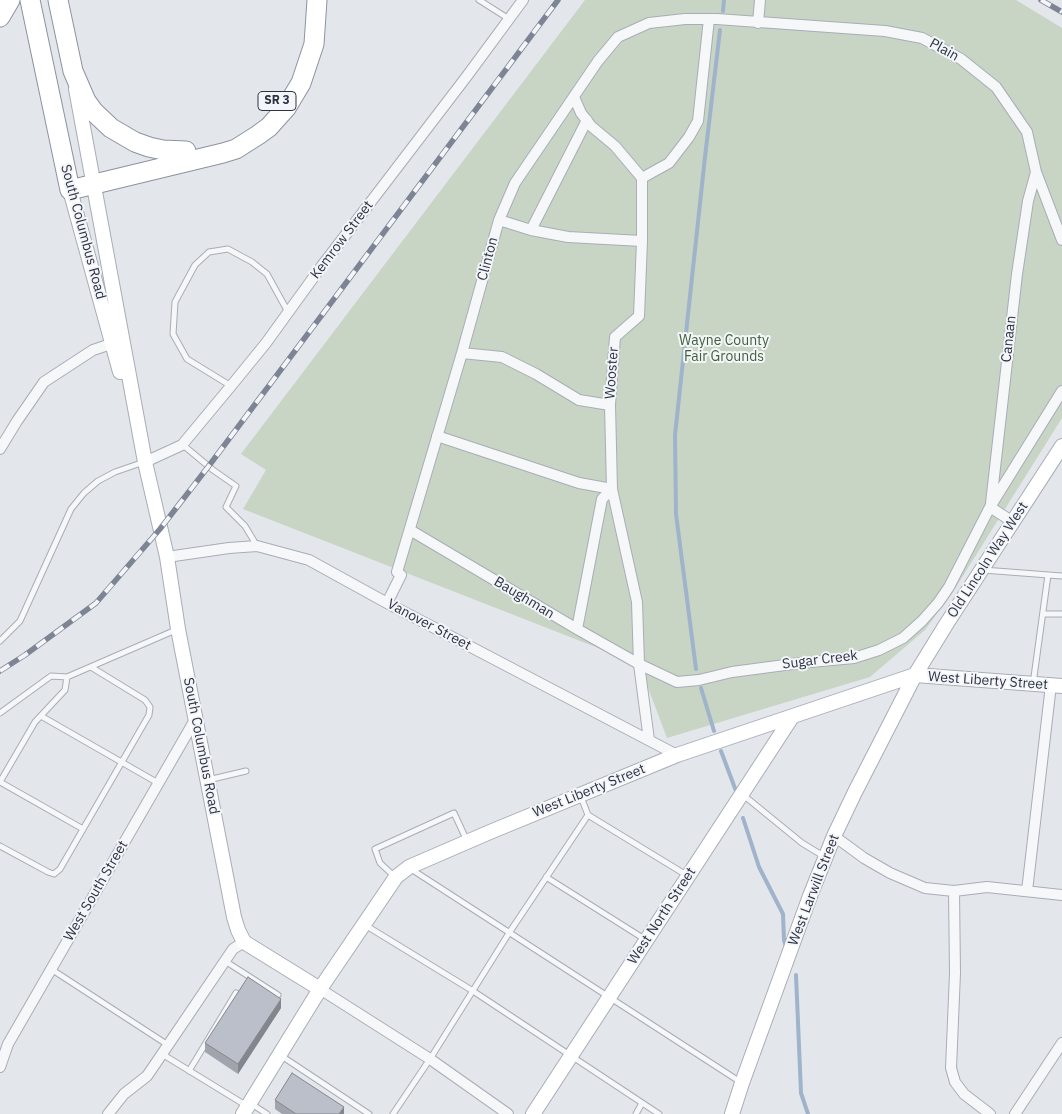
<!DOCTYPE html>
<style>
body{margin:0}
canvas{display:block;background:#e3e6eb}
</style>
<canvas width="1062" height="1114"></canvas>
<script>
const g = document.querySelector('canvas').getContext('2d');
g.lineJoin = 'round';
function fill(path, color) { g.fillStyle = color; g.fill(path, 'evenodd'); }
const shape = rows => new Path2D(rows.map(r => 'M' + r).join(''));
function stroke(path, color, width, dash) { g.strokeStyle = color; g.lineWidth = width; g.lineCap = dash ? 'butt' : 'round'; g.setLineDash(dash || []); g.stroke(path); }
function label(font, color, halo, rows, align = 'center') {
  g.font = font + ' "IBM Plex Sans",sans-serif'; g.lineWidth = 4; g.setLineDash([]); g.textBaseline = 'middle'; g.strokeStyle = halo; g.fillStyle = color; for (const [text, x, y, turn = 0] of rows) {
    g.save(); g.translate(x, y); g.rotate((+turn || 0) * Math.PI / 180); g.textAlign = isNaN(turn) ? turn : align; if (halo) g.strokeText(text, 0, 0); g.fillText(text, 0, 0); g.restore();
  }
}
const green = shape([
 [585,0,1016,0,1062,28,1062,418,956,587,925,630,870,677,667,738,639,664,243,509,266,470,241,454]
]);
const stream = shape([
 [723,11,724,0],
 [696,669,676,514,675,435,705,157,720,30],
 [701,688,714,731],
 [721,751,736,791],
 [743,818,759,867,783,914,784,940,786,947],
 [796,975,801,1093,808,1114]
]);
const lane = shape([
 [479,0,509,19],
 [231,386,187,359,173,334,175,302,195,265,209,252,228,249,252,262,267,274,288,312],
 [183,445,213,470,236,486,226,507,245,526,257,546],
 [983,570,1062,576],
 [1043,614,1062,614],
 [0,641,20,621,71,509,84,493,98,481,115,472,144,462],
 [1033,684,1048,575],
 [0,713,51,676,67,677,178,629],
 [41,716,158,783],
 [208,780,246,771],
 [0,782,35,722,65,690,67,677],
 [0,782,83,829],
 [742,794,802,843,825,857],
 [581,797,588,815,688,876],
 [0,846,48,872,54,874,60,869,149,715,150,707,145,700,91,667],
 [411,869,742,1083],
 [394,876,380,863,375,849,454,813,467,841],
 [546,877,646,940],
 [365,925,473,991,659,1114],
 [225,961,278,995],
 [51,969,168,1045],
 [162,1054,247,1106],
 [280,1055,369,1114],
 [189,1071,236,993],
 [250,1103,267,1114],
 [393,1114,430,1059,509,933,588,815],
 [636,1114,642,1103]
]);
const street = shape([
 [758,23,760,0],
 [574,97,581,113,591,126,615,146,642,178],
 [642,178,642,241,639,316,615,337,610,405,612,489,637,602,639,664,649,740],
 [642,178,669,163,689,137,698,121,709,19],
 [499,220,531,230,568,237,642,241],
 [531,230,587,120],
 [462,353,502,357,536,374,579,400,610,405],
 [437,436,579,483,612,489],
 [0,449,17,421,44,382,93,350,117,342],
 [145,462,182,445,231,386,266,343,321,267,467,76,523,0],
 [991,503,1017,274,1028,201,1036,172],
 [990,507,1013,522],
 [410,530,577,629,639,664,677,682,699,680,732,672,800,663,854,658,879,650,903,638,922,621,938,603,949,587,990,507,1062,391],
 [167,557,229,548,257,546,309,560,387,603,677,755],
 [387,603,401,575,397,572,462,353,499,220,515,183,598,61,618,37,649,23,685,19,717,19,885,31,922,38,961,59,996,87,1027,132,1036,172,1062,240],
 [577,629,602,499,612,489],
 [834,836,864,858,890,873,925,888,954,891,987,887,1062,895],
 [954,891,955,973,951,1068,955,1082,964,1094,990,1114],
 [1027,891,1051,685],
 [320,989,430,1059,508,1114],
 [0,1067,8,1044,196,718],
 [108,1114,124,1094,147,1076,162,1054,233,949,244,942],
 [1015,1114,1062,1043]
]);
const secondary = shape([
 [76,89,145,462,167,557,178,629,234,917,238,930,244,942,320,989],
 [70,190,120,372],
 [243,1114,320,989,396,877,409,867,490,832,677,755,915,675,1062,686],
 [533,1114,792,717],
 [732,1114,742,1083,810,896,834,836,855,792,915,675,947,623,1062,446]
]);
const highway = shape([
 [30,0,70,190,223,153,236,149,258,135,269,127,286,108,301,83,314,44,317,0],
 [58,0,73,71,86,101,94,112,111,128,135,142,149,147,163,150,186,151],
 [0,17,10,0]
]);
const rail = shape([
 [1041,0,1062,12],
 [0,671,25,655,96,603,160,529,208,467,558,0]
]);
const wall = shape([
 [281,1008,238,1074,205,1052,205,1043],
 [275,1100,344,1114,282,1114,275,1109]
]);
const shadedWall = shape([
 [281,999,281,1008,238,1074,238,1064],
 [344,1107,344,1114,339,1114]
]);
const building = shape([
 [248,977,281,999,238,1064,205,1043,248,977],
 [292,1073,344,1107,339,1114,296,1114,275,1100,292,1073]
]);
const shields = [
 [277,101,38]
];
const shieldNames = [
 ["SR 3",277,101]
];
const streetNames = [
 ["Plain",944,50,29],
 ["South Columbus Road",83,232,75],
 ["Kemrow Street",342,240,-53],
 ["Clinton",488,259,-75],
 ["Canaan",1009,339,-84],
 ["Wooster",612,373,-86],
 ["Old Lincoln Way West",988,560,-57],
 ["Baughman",524,598,31],
 ["Vanover Street",429,625,28],
 ["Sugar Creek",820,660,-7],
 ["West Liberty Street",988,681,4],
 ["South Columbus Road",201,746,79],
 ["West Liberty Street",589,791,-22],
 ["West Larwill Street",814,890,-69],
 ["West South Street",96,891,-60],
 ["West North Street",662,916,-57]
];
const parkNames = [
 ["Wayne County",724,341],
 ["Fair Grounds",724,357]
];
fill(green, '#c8d5c5');
stroke(stream, '#9fb3cb', 4);
stroke(lane, '#a8adb6', 7);
stroke(street, '#a8adb6', 12);
stroke(secondary, '#a8adb6', 16);
stroke(highway, '#8b93a2', 21);
stroke(lane, '#f6f7f9', 5);
stroke(street, '#f6f7f9', 10);
stroke(secondary, '#fff', 14);
stroke(highway, '#fff', 19);
stroke(rail, '#7d8595', 5.5);
stroke(rail, '#f3f5f8', 4, [11]);
fill(wall, '#a1a4ad');
fill(shadedWall, '#83868d');
fill(building, '#bbbfc9');
stroke(building, '#83868d', 1);
for (const [x, y, w] of shields) { const box = new Path2D(); box.roundRect(x - w / 2, y - 9.5, w, 19, 4); g.fillStyle = '#f3f5f8'; g.fill(box); stroke(box, '#2b3344', 1); }
label('bold 12px', '#2b3344', null, shieldNames);
label('14px', '#2b3344', '#f3f5f8', streetNames);
label('14px', '#3f6038', '#f3f5f8', parkNames);
</script>
